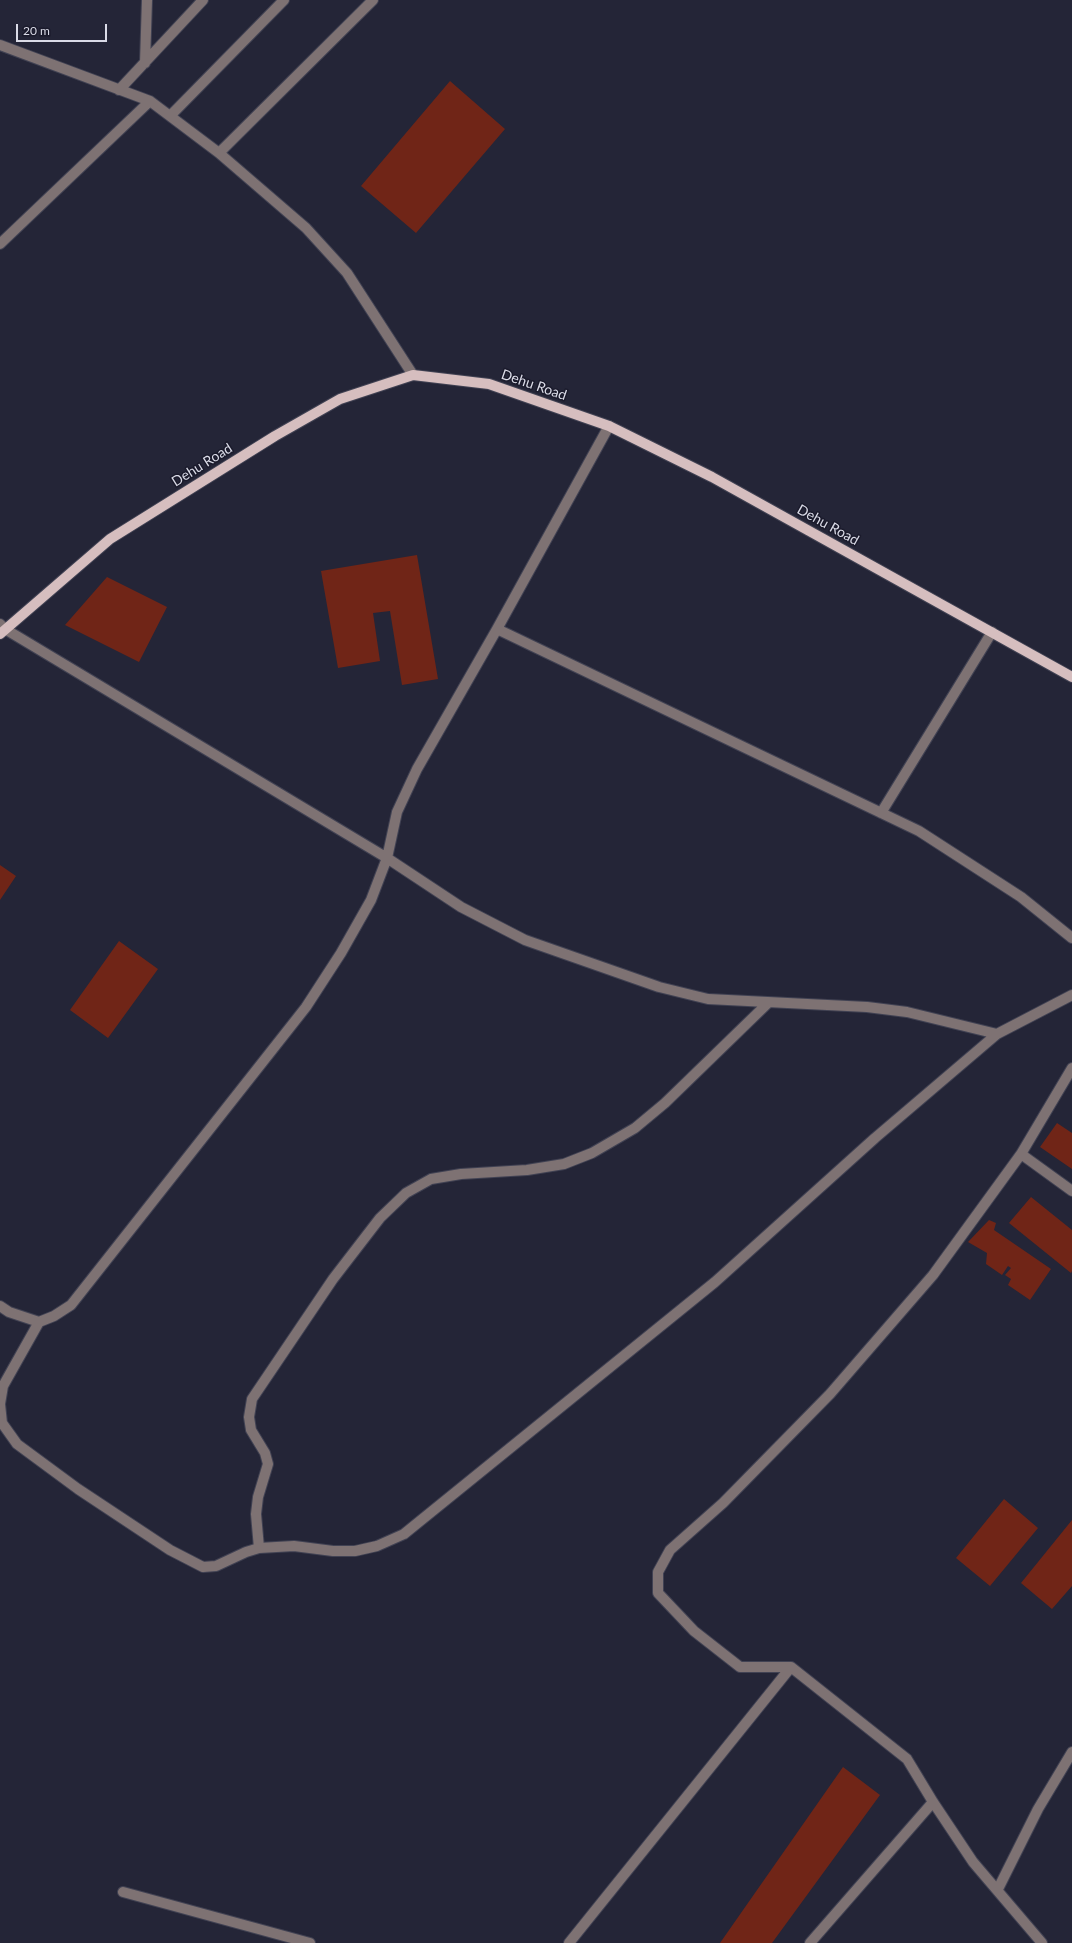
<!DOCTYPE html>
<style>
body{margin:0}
#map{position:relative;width:1072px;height:1943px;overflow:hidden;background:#242537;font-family:Lato,sans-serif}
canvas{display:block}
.scale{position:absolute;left:16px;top:24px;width:91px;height:18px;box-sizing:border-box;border:2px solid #dadbe7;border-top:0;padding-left:5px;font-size:12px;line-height:14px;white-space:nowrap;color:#dadbe7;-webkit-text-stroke:3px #1b1b2c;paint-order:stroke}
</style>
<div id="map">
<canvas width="1072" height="1943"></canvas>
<div class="scale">20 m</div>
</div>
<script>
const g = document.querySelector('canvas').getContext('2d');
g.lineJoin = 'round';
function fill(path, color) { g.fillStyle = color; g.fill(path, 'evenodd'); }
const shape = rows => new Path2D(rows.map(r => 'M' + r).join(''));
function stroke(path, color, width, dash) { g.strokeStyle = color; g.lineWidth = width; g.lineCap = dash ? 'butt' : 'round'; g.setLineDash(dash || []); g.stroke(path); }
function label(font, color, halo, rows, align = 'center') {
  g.font = font + ' Lato,sans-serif'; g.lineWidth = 3; g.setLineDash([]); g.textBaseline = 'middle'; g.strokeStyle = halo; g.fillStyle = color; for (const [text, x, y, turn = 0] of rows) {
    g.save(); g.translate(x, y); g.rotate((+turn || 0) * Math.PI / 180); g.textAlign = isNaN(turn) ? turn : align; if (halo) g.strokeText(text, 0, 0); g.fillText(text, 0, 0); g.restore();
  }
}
const building = shape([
 [450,81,505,129,416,233,361,186],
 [417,555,438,679,402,685,390,611,373,613,380,661,338,668,321,571],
 [107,577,167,607,139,662,65,625],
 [0,865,16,876,0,900],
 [119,941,158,969,108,1038,70,1010],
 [1057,1123,1072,1133,1072,1169,1040,1147],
 [1031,1197,1072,1230,1072,1271,1071,1273,1009,1223],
 [989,1220,996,1223,994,1230,1051,1269,1030,1300,1008,1285,1011,1279,1005,1275,1011,1268,1008,1266,1002,1275,986,1264,987,1253,968,1242],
 [1004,1499,1038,1528,990,1586,956,1558],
 [1072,1520,1072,1586,1052,1609,1021,1583],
 [843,1767,880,1795,772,1943,720,1943]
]);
const minor = shape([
 [0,45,150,101,219,153,306,228,347,273,413,375],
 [145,63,147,0],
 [119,90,203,0],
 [170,116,284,0],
 [219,153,373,0],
 [0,244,150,101],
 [0,624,5,629,387,858,461,907,525,940,659,987,708,999,867,1007,907,1012,997,1034],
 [497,629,919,831,1021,897,1072,938],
 [881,813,992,632],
 [1021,1154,1072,1191],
 [0,1306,9,1312,39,1322,54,1316,71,1305,306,1007,341,953,371,900,387,858,397,812,417,769,497,629,609,426],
 [39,1322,3,1386,0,1404,2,1423,17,1444,78,1489,170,1550,203,1567,216,1566,246,1552,259,1548,294,1546,333,1551,355,1551,377,1546,404,1534,715,1282,875,1138,997,1034,1072,995],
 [259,1548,256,1514,258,1497,268,1464,265,1453,251,1430,249,1417,252,1399,333,1279,380,1218,406,1193,431,1179,461,1174,527,1170,564,1164,592,1153,635,1128,665,1103,768,1003],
 [998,1889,1038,1809,1072,1752],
 [123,1892,310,1943],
 [569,1943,791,1667],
 [810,1943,933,1802],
 [1042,1943,973,1862,933,1802,907,1759,791,1667,740,1667,694,1631,658,1593,658,1572,670,1550,723,1503,830,1394,933,1275,1021,1154,1072,1068]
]);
const major = shape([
 [0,634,110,539,275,436,340,399,413,375,489,384,609,426,712,477,1072,677]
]);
const streetNames = [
 ["Dehu Road",534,385,19],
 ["Dehu Road",202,465,-32],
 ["Dehu Road",828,525,29]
];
fill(building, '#702517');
stroke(minor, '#414253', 12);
stroke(major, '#414253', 12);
stroke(minor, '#7e7273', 10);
stroke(major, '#d6bebf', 10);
label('14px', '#dadbe7', '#1b1b2c', streetNames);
</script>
